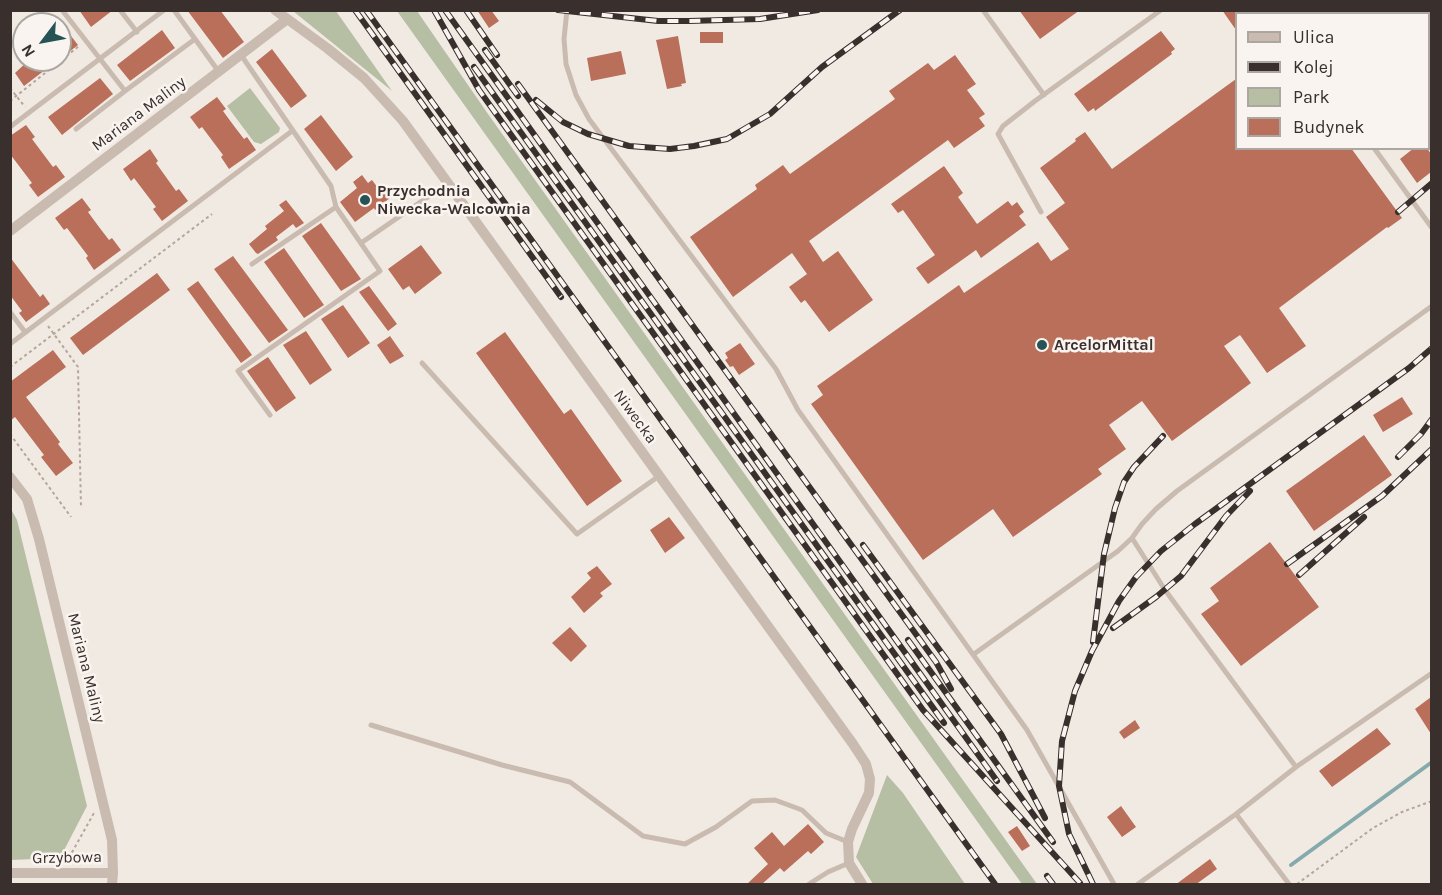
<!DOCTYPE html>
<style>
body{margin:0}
#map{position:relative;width:1442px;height:895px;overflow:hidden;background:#f1eae3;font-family:Karla,sans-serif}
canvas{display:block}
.frame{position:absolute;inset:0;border:12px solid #39302d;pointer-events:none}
.legend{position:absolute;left:1235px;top:12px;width:195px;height:138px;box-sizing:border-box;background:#f9f4ef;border:2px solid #aca6a1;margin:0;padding:8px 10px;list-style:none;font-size:18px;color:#39302d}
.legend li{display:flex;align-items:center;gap:12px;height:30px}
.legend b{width:30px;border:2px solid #aca6a1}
.north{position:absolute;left:12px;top:12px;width:60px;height:60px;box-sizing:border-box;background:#f9f4ef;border:2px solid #aca6a1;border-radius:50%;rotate:238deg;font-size:16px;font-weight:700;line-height:24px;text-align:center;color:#39302d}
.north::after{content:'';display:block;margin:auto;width:21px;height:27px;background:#265356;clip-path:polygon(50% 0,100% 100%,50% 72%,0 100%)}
</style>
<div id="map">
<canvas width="1442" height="895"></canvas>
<div class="frame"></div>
<ul class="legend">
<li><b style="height:8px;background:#c9bbaf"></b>Ulica</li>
<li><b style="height:8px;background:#39302d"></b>Kolej</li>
<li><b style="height:16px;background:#b6bfa4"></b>Park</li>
<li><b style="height:16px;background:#b96f59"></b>Budynek</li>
</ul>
<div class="north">N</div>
</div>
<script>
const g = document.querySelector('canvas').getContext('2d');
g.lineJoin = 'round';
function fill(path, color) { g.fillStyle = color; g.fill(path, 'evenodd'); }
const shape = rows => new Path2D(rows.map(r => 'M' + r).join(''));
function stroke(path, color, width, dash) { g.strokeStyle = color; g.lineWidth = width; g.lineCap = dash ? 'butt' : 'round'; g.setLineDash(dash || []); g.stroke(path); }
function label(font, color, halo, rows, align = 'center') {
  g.font = font + ' Karla,sans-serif'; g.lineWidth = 5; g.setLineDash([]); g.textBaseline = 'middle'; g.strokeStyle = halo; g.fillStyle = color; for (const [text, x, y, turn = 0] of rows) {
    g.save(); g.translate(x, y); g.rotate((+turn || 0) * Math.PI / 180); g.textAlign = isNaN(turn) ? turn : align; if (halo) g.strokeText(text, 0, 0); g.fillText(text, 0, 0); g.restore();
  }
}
const green = shape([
 [293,11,336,11,392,91],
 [397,11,417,11,488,114,1037,884,1022,884],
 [250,88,280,128,279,132,261,144,254,142,227,106],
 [11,509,17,520,87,806,60,858,11,860],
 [887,775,903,793,965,884,873,884,856,857]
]);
const stream = shape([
 [1291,865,1432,762]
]);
const building = shape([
 [79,10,113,10,91,27],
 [187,10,220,10,244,42,223,58],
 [477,10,491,10,499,21,489,28],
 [1019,10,1080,10,1040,39],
 [1222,10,1236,10,1236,30],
 [162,30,175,48,130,81,117,65],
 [1161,31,1175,49,1171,52,1172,54,1095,111,1094,108,1088,112,1074,94],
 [68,32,78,45,60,59,60,39],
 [700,32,723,32,723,43,700,43],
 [678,36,686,83,681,84,682,86,667,89,656,40],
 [272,49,307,96,291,108,256,62],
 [621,51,626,74,591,81,587,58],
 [955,55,976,84,967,90,985,114,979,118,985,126,954,148,948,140,809,241,823,262,838,251,873,300,829,332,805,300,801,303,789,287,807,274,792,253,733,297,690,237,757,189,755,185,783,165,790,174,895,99,889,91,928,63,934,70],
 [29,60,58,60,24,86,15,73],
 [100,78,113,94,62,135,48,117],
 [1236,79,1236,148,1351,148,1402,218,1388,228,1387,227,1279,308,1306,346,1267,373,1240,335,1224,346,1251,383,1172,441,1142,401,1109,425,1126,449,1098,469,1102,474,1013,537,993,509,923,560,811,404,823,395,817,386,959,285,964,293,1038,242,1051,261,1069,249,1046,217,1065,203,1040,168,1076,141,1075,139,1085,132,1112,169],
 [217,97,226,109,223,111,234,126,244,139,247,137,256,150,229,169,221,157,223,155,202,127,199,129,190,117],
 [321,115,353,157,336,171,304,129],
 [26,125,35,137,32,139,53,167,56,165,65,177,38,197,29,185,32,183,10,154,10,136],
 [1414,148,1427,148,1431,154,1431,172,1417,183,1400,159],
 [150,149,158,161,156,163,176,191,179,189,188,201,162,221,153,209,156,207,134,178,131,181,123,169],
 [944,166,963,193,958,197,977,224,1008,201,1012,206,1017,202,1024,212,1019,216,1026,225,981,258,976,250,928,284,916,268,935,255,903,210,898,213,891,204],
 [362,175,368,183,372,180,381,192,383,190,390,198,386,201,385,205,381,205,375,210,374,208,355,222,340,202,357,188,353,182],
 [82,198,91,210,88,212,99,227,109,240,112,238,121,250,94,270,86,258,88,256,67,228,64,230,55,218],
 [286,200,304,223,296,228,293,224,276,237,278,240,258,254,256,253,249,244,267,229,265,226,284,211,279,205],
 [321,223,361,279,341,291,302,236],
 [421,245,442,273,415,294,409,286,403,290,388,269],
 [284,248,324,305,304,318,264,262],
 [233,256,288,330,269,343,214,269],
 [10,257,40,297,43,294,50,304,26,322,19,313,22,311,10,295],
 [157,273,170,290,83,355,70,338],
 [198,281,252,355,241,363,187,289],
 [369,286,397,324,388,331,359,292],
 [343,305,370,343,348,358,321,319],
 [306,331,332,370,310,385,283,345],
 [505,332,564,414,571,409,622,481,587,506,476,353],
 [390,336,404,356,390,364,377,345],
 [740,343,755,364,739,375,733,366,730,367,725,360,728,358,725,353],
 [53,350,66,367,26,397,60,442,58,444,73,463,56,476,41,457,44,455,15,417,10,421,10,382],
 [268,357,296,398,276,412,247,371],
 [1402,397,1413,414,1383,432,1373,415],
 [1364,435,1392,475,1314,531,1286,491],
 [669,517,685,538,665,553,650,530],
 [1270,542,1319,607,1241,666,1201,614,1219,601,1210,588],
 [597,566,612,584,600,593,603,596,584,613,571,597,591,578,587,573],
 [570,627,587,646,571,662,552,643],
 [1431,697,1431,734,1415,709],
 [1135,720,1140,728,1124,739,1119,732],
 [1377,728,1391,744,1332,787,1319,771],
 [1121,806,1136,827,1122,837,1107,817],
 [808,824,824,842,811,854,808,851,784,872,780,868,761,885,746,885,768,864,754,848,772,832,784,846],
 [1017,826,1030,846,1022,851,1008,832],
 [1210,859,1217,869,1195,885,1175,885]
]);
const path = shape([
 [10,88,25,107],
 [10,101,79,46],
 [48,326,78,367,81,508],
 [10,367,212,214],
 [10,434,71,517],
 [66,863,94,813],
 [1297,884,1373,828,1402,812,1432,801]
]);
const service = shape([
 [62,10,125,91,195,39],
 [120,10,137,32],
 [174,10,219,72],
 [567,10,564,39,566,64,576,95,589,119,776,369,798,410,1027,730,1114,884],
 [983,10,1044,95],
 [1277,10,1279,14],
 [241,55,331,186,336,207,380,271,238,371,270,415],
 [10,127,164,10],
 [76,129,125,91],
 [1374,148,1432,228],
 [1041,212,998,134,1003,126,1035,101,1161,10],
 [361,243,448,183],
 [252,264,336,207],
 [10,312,25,332],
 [10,344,292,131],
 [422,363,577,534,659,476],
 [1132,538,1165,590,1296,767],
 [974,654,1118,551,1132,538,1142,524,1156,509,1177,491,1432,306],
 [371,725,502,765,570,782,643,836,685,844,716,827,752,801,775,800,802,810,826,833,848,842],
 [1236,814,1289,884],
 [809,884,828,872,849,863],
 [1138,884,1236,814,1296,767,1432,673]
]);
const minor = shape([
 [275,10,327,48,364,78,403,121,853,744,866,764,870,779,869,793,852,829,848,842,849,863,862,884],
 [10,231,286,20],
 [10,477,27,499,39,539,112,840,113,873],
 [10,873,113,873,112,884]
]);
const rail = shape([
 [355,10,561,297],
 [366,10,995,884],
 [434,10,479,90,923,710,1080,883],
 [445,10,997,781],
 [466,10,497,55],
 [558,10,658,21,689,21,760,19,818,10],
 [1337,14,1341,10],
 [1428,39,1432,35],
 [485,50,518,96],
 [474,67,944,723],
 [518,84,936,662,951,689],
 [536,100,563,122,588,134,629,146,670,149,694,146,727,139,770,114,822,67,900,10],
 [1398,212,1432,183],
 [1398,457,1421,434,1432,419],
 [863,545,1001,734,1045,818],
 [1287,564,1382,496,1432,449],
 [1299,575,1364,517],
 [1113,628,1156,597,1181,576,1226,516,1250,491],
 [908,640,1053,842],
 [1093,642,1104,554,1115,508,1124,482,1134,467,1163,436],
 [1047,876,1053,884],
 [1093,884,1069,834,1059,786,1062,741,1075,691,1092,651,1119,601,1136,577,1161,551,1195,524,1409,368,1432,348]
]);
const markers = [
 [365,200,6,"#265356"],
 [1042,345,6,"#265356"]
];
const streetNames = [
 ["Mariana Maliny",139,114,-37],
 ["Niwecka",635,417,54],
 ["Mariana Maliny",86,668,76],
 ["Grzybowa",67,858,-1]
];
const poiNames = [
 ["Przychodnia",377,191],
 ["Niwecka-Walcownia",377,209],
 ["ArcelorMittal",1054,345]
];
fill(green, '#b6bfa4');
stroke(stream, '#85aaac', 4);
fill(building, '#b96f59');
stroke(path, '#b5a59a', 2, [3, 3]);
stroke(service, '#c9bbaf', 5);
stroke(minor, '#c9bbaf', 10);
stroke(rail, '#39302d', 6);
stroke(rail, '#f9f4ef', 4, [11]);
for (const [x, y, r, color] of markers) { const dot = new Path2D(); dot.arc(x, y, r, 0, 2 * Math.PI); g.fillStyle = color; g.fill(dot); stroke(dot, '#f9f4ef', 2); }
label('16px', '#39302d', '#f9f4ef', streetNames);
label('bold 16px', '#39302d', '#f9f4ef', poiNames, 'left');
</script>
